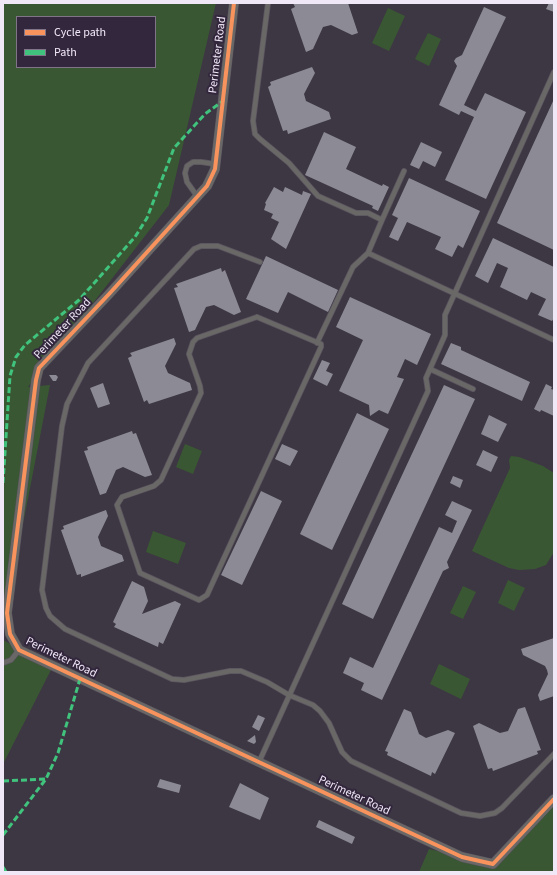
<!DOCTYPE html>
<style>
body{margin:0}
#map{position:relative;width:557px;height:875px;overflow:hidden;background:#3d3743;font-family:"Source Sans 3",sans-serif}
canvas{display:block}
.frame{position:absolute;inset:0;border:4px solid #f0e8f7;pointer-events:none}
.legend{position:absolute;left:16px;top:16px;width:140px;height:52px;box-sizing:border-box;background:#33273e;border:1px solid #7f7488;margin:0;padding:5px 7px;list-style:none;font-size:12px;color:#f0e8f7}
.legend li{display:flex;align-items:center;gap:8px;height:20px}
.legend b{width:20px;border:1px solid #7f7488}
</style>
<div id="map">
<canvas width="557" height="875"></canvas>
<div class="frame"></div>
<ul class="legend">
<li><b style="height:5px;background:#f8935d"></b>Cycle path</li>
<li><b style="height:5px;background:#40c37c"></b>Path</li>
</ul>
</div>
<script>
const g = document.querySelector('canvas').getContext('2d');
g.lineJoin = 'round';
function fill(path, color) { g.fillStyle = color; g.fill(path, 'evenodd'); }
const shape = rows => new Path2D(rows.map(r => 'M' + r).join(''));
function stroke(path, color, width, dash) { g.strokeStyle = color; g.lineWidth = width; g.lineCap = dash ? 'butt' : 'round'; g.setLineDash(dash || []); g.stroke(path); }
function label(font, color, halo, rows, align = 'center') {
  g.font = font + ' "Source Sans 3",sans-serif'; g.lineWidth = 4; g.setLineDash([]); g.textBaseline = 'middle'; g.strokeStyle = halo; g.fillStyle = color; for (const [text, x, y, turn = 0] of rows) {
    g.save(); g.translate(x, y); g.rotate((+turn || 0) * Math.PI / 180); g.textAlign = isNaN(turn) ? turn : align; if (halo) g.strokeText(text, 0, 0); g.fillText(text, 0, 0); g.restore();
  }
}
const green = shape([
 [3,3,216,3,169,205,28,387,50,385,3,627],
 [17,17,155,17,155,67,17,67],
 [388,8,405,16,389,51,372,43],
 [428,33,441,39,429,66,415,59],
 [185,444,202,451,193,474,176,467],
 [511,456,519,457,543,466,554,473,554,552,546,565,535,569,519,570,509,568,472,551,510,468,509,460],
 [153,531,186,543,178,564,146,552],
 [508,580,525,588,514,611,498,603],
 [463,586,476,592,463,619,450,613],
 [3,640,53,666,3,764],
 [439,664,470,679,461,699,430,684],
 [554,799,554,872,419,872,429,849,493,864]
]);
const building = shape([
 [293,3,348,3,358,33,352,35,331,25,323,27,313,49,306,52,291,9,295,7],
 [549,3,554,3,554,12,546,9],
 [484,7,506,17,464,105,476,111,485,93,526,112,486,199,445,180,474,117,461,111,459,115,439,105,457,66,454,61,456,58,462,55],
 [312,67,315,73,304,94,306,101,329,112,331,119,288,134,287,130,283,131,268,87,271,85,270,82],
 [554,99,554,250,497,223],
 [324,132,356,147,346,169,382,186,383,184,389,187,378,211,372,208,373,206,305,175],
 [421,142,442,152,435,167,423,161,419,169,410,165],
 [409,178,480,211,463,248,458,245,452,257,435,249,441,237,407,222,398,241,389,237,398,218,392,215],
 [274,187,283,192,285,187,302,195,303,191,311,194,286,249,271,239,279,222,271,218,273,214,264,210,266,204,265,203],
 [493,238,554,267,554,318,552,321,538,315,546,299,531,292,527,300,500,287,508,268,497,263,488,283,475,276],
 [266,256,338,290,328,312,288,292,278,313,246,299],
 [221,268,222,272,225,270,241,312,234,315,214,305,206,307,195,330,189,332,174,288,178,287,176,284],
 [350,297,431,334,417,365,405,359,397,377,404,379,388,414,379,410,370,416,369,405,339,391,363,340,336,327],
 [174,338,176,344,165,366,168,373,190,383,192,390,149,404,147,400,144,402,128,358,132,356,130,353],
 [451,343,461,347,461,350,530,382,522,401,441,364],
 [322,360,330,363,326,371,333,374,327,386,313,379],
 [49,375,56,375,58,377,56,381,53,381],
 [103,383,110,404,98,408,90,388],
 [546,384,552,387,551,389,554,390,554,416,541,410,540,412,534,409],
 [444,385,475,399,373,619,342,604],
 [357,413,389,429,332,550,300,534],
 [489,415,507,424,498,442,481,434],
 [132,431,133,434,136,433,152,475,145,477,123,467,116,470,106,493,100,495,84,451,88,450,87,447],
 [282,444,298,451,290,466,275,459],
 [483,450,498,457,491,472,476,465],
 [453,476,463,480,460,488,450,483],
 [261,491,282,501,242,585,221,575],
 [452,501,472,510,447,562,449,568,443,571,382,700,361,690,364,683,343,673,350,657,373,668,439,527,452,533,457,521,445,515],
 [106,510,108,516,98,537,101,546,122,555,124,561,81,577,81,574,77,575,61,530,64,529,63,526],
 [132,581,144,587,148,601,142,614,175,601,181,604,163,644,159,642,158,647,114,627,116,624,113,622],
 [554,638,554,696,540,701,538,695,548,674,547,670,545,666,523,655,521,649],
 [525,707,541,750,537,751,538,754,493,771,492,768,488,769,473,726,479,723,500,733,508,731,518,709],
 [404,709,411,712,419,734,426,738,448,730,455,733,435,774,432,772,431,776,387,755,388,752,385,751],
 [258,715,265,718,259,731,252,727],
 [255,735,256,742,254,744,247,741],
 [160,779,181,785,179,793,157,787],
 [240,783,269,798,260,820,229,807],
 [319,820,355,837,352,844,316,827]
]);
const lane = shape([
 [268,3,253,121,255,134,260,139,289,163,318,196,356,213,368,213,382,220,368,253,554,340],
 [197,196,187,182,185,173,187,166,193,162,201,162,215,164],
 [382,220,404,171],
 [260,262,218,246,201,246,194,249,88,363,67,404,62,426,42,590,46,608,50,616,65,629,172,679,184,680,230,671,241,671,267,682,289,695,313,705,320,711,329,723,342,752,351,761,461,813,480,816,495,813,502,808,554,754],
 [257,317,321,344,321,347,207,595,199,600,140,573,117,505,122,497,154,486,161,480,201,393,200,386,189,354,193,342,197,338,257,317],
 [317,343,353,267,368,253],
 [430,369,473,389],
 [3,663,11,660,19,650],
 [259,762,428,391,426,378,445,335,445,315,554,72]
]);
const street = shape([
 [234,3,215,169,207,186,110,293,39,368,36,380,7,613,10,634,19,650,462,857,493,864,554,799]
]);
const quiet = shape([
 [3,483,10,376,16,357,25,345,79,300,135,237,147,218,174,148,205,114,223,101],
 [3,781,46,779],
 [3,835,46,779,58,753,80,679],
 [3,867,6,872]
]);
const cycleway = shape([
 [234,3,215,169,207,186,110,293,39,368,36,380,7,613,10,634,19,650,462,857,493,864,554,799]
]);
const streetNames = [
 ["Perimeter Road",218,55,-83],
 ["Perimeter Road",63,329,-47],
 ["Perimeter Road",61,658,26],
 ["Perimeter Road",354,796,25]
];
fill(green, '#3a5733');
fill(building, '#8c8a95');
stroke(lane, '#5a545f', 6);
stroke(street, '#5a545f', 10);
stroke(lane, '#6a6867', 4.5);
stroke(street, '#6a6867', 9);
stroke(quiet, '#40c37c', 3, [6, 3]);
stroke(cycleway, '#f8935d', 4);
label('12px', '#f0e8f7', '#33273e', streetNames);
</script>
